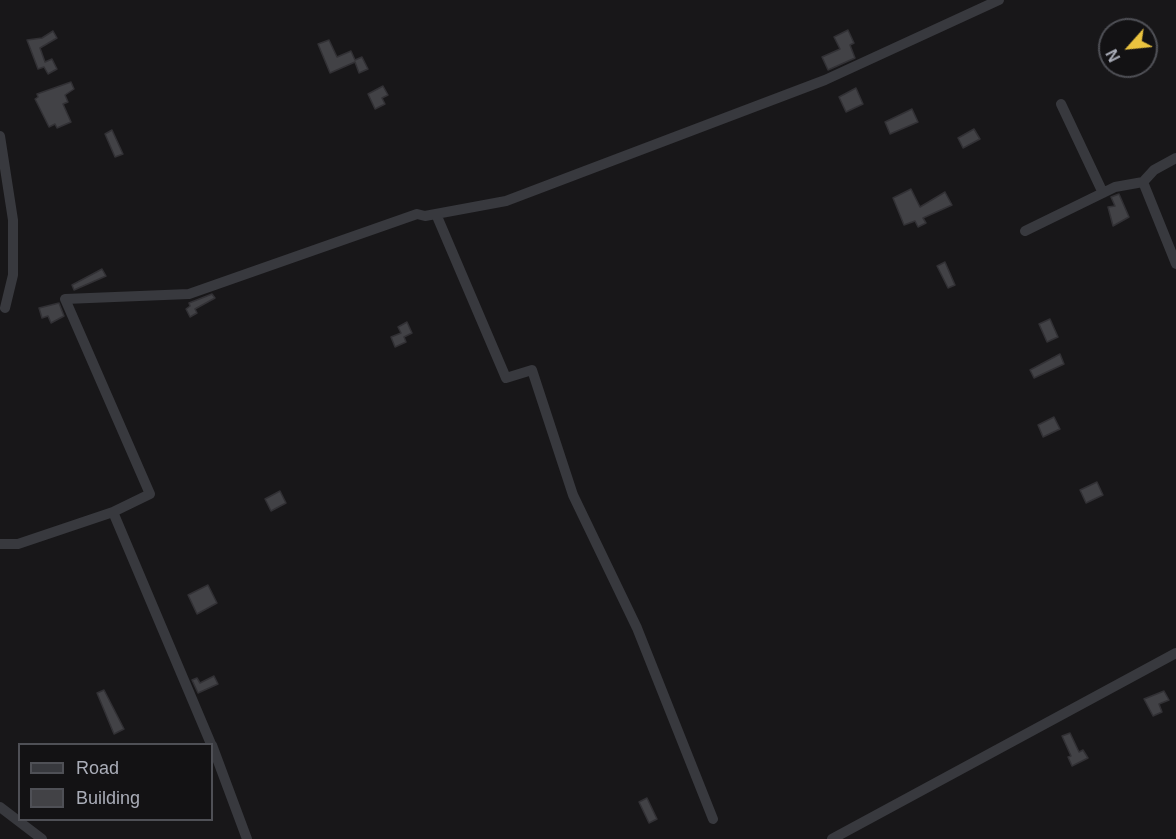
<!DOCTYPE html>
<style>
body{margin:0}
#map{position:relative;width:1176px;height:839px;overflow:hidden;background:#181719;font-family:Arial,sans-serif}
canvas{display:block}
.legend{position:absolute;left:18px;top:743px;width:195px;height:78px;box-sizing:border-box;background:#131214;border:2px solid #4f5056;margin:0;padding:8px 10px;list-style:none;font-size:18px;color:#aaadb8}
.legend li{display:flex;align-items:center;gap:12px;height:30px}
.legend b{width:30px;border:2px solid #4f5056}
.north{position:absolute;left:1098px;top:18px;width:60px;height:60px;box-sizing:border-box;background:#131214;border:2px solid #4f5056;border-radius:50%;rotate:243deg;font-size:16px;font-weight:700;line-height:24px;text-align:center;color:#aaadb8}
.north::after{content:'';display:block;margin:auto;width:21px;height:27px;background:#eac33f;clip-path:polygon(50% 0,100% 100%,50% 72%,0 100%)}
</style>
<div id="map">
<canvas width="1176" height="839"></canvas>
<ul class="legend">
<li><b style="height:8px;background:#38393e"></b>Road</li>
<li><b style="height:16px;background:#424246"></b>Building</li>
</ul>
<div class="north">N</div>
</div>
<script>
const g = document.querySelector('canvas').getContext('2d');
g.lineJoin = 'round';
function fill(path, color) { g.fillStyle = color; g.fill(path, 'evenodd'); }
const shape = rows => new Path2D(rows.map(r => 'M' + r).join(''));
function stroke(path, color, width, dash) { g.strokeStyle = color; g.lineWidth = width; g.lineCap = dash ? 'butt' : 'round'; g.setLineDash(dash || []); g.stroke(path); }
const building = shape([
 [848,30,854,43,850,45,855,58,828,70,822,57,840,49,834,37,848,30],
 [53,31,57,38,40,48,45,62,52,59,57,69,48,74,44,67,38,69,27,40,42,38,53,31],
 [329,40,337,57,351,51,355,60,362,57,368,69,359,73,355,62,330,73,318,44,329,40],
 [71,82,74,89,65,95,68,102,63,104,71,122,57,128,55,124,49,127,35,99,38,97,37,94,71,82],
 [383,86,388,95,382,98,385,104,375,109,368,94,383,86],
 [856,88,863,104,846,112,839,97,856,88],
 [912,109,918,122,890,134,885,122,912,109],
 [974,129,980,139,963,148,958,138,974,129],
 [112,130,123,154,115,157,105,134,112,130],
 [911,189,920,207,945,192,952,205,923,218,926,223,918,227,915,221,904,225,893,198,911,189],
 [1119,194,1129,217,1113,226,1108,207,1115,206,1111,197,1119,194],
 [945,262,955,285,948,288,937,266,945,262],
 [102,269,106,276,74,290,72,285,102,269],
 [212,294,215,298,195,309,197,313,190,317,186,309,190,306,189,303,212,294],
 [59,303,64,316,51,323,48,316,42,318,39,308,59,303],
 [1050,319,1058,337,1047,342,1039,324,1050,319],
 [407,322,412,333,404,337,406,342,395,347,391,337,401,333,398,327,407,322],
 [1060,354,1064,364,1034,378,1030,370,1060,354],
 [1054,417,1060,429,1043,437,1038,425,1054,417],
 [1097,482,1103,495,1086,503,1080,490,1097,482],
 [280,491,286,503,271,511,265,499,280,491],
 [208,585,217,603,197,614,188,595,208,585],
 [214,676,218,684,198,693,192,680,197,678,200,683,214,676],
 [104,690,124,729,114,734,97,693,104,690],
 [1164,691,1169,700,1159,704,1162,712,1153,716,1144,699,1164,691],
 [1070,733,1079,752,1083,750,1088,758,1072,766,1068,757,1071,756,1062,736,1070,733],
 [647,798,657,819,649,823,639,802,647,798]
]);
const street = shape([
 [1061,104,1103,193],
 [0,136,13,220,13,275,5,308],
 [1176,158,1154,170,1143,182,1176,264],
 [436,214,506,378,532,370,573,495,637,628,713,819],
 [1025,231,1115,187,1143,182],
 [0,544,18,544,113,512],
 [211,744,113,512,150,494,65,299,189,294,417,214,425,216,506,201,825,80,999,0],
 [212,745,247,839],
 [0,807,42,839],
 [832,839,1176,653]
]);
fill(building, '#424246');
stroke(building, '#323135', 1.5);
stroke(street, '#38393e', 10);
</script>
